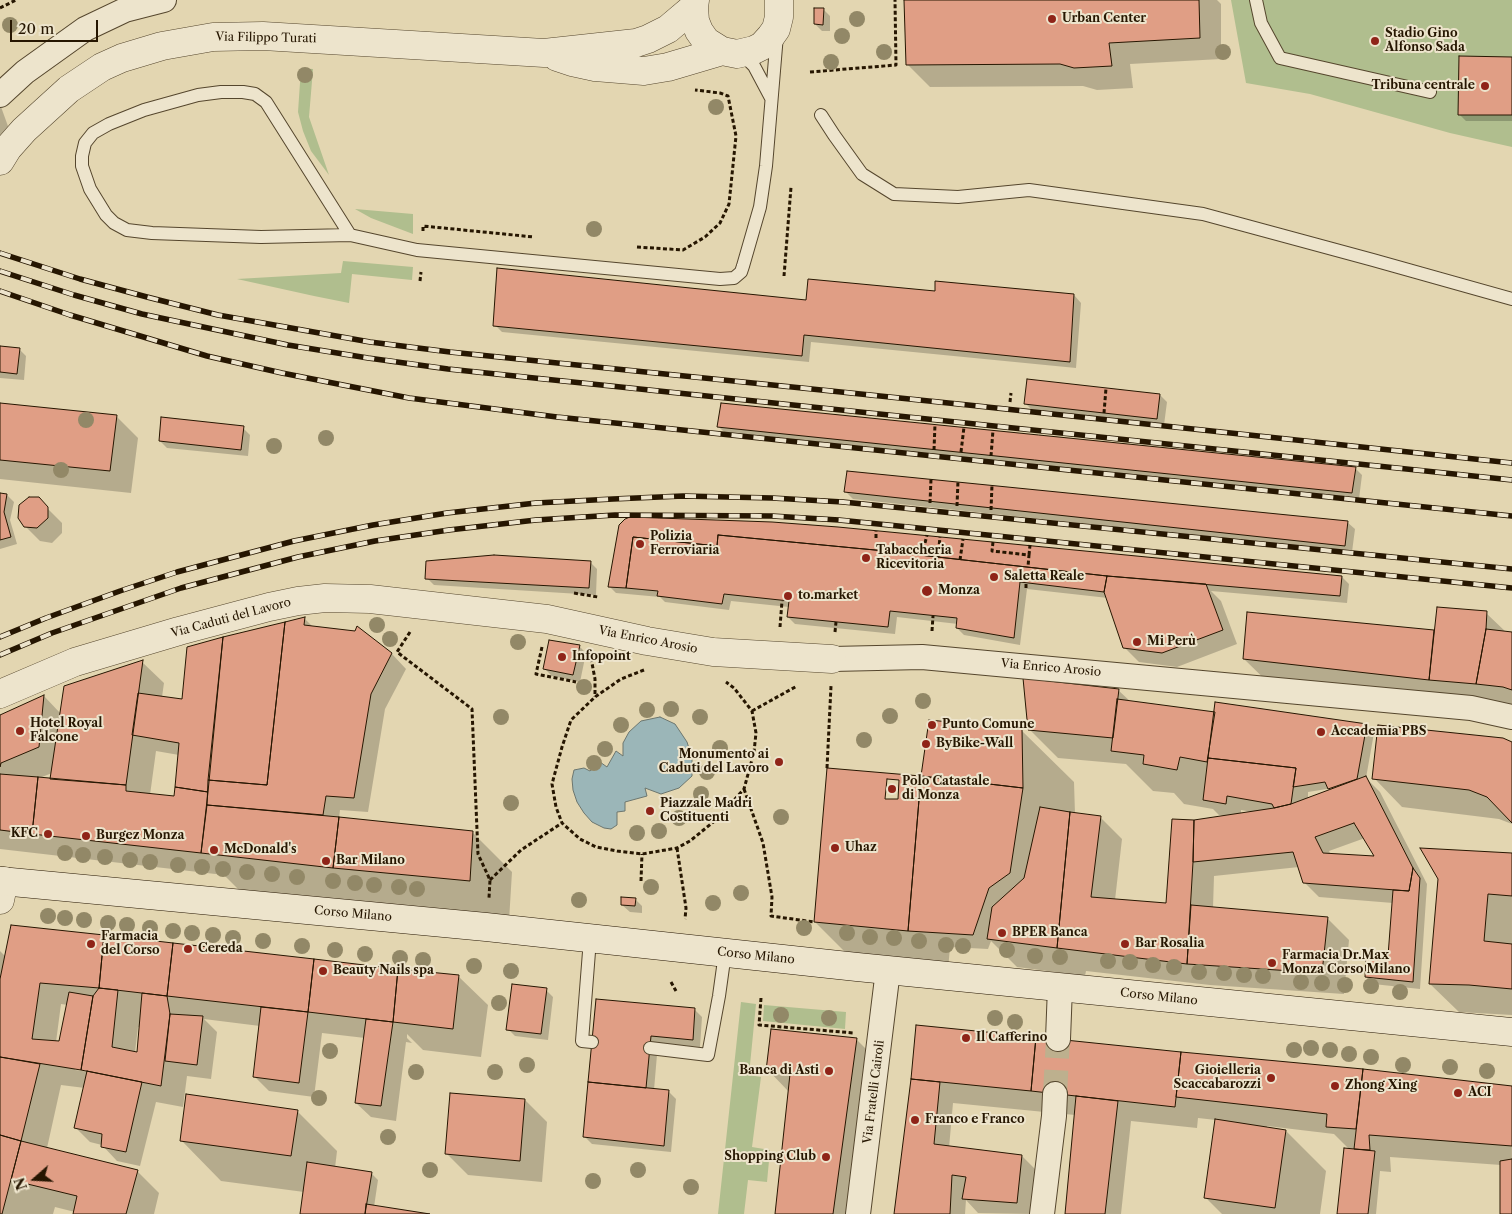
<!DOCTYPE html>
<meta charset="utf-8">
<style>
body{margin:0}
#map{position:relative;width:1512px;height:1214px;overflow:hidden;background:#e3d6b1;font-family:"Libre Caslon Text",serif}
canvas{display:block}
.north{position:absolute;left:10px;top:1154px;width:50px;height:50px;-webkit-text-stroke:4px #ede4cc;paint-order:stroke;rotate:251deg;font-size:14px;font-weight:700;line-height:20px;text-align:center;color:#261601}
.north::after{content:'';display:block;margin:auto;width:18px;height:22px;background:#261601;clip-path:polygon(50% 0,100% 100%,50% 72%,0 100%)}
.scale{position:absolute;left:10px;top:20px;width:88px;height:22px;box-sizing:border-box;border:2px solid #261601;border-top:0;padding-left:6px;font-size:15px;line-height:18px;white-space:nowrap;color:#261601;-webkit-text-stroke:4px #ede4cc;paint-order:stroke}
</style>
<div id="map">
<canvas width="1512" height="1214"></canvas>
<div class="north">N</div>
<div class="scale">20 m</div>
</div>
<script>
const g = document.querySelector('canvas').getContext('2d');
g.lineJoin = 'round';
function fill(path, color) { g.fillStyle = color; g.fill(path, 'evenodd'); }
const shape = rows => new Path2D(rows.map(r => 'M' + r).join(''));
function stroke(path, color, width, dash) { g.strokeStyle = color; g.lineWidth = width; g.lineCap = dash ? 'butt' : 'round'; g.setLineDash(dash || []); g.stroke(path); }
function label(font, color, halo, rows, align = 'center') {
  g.font = font + ' "Libre Caslon Text",serif'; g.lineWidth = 4; g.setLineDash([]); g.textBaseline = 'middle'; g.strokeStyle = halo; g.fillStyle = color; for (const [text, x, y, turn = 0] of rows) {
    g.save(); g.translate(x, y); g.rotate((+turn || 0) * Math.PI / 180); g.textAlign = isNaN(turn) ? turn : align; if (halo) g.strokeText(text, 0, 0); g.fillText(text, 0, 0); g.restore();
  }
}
const green = shape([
 [1231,0,1512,0,1512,147,1450,133,1310,94,1246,83],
 [301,68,313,69,309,117,329,175,311,151,303,131,298,112],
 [355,209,413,214,413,234,371,218],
 [343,261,413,267,412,280,352,274,349,303,314,296,237,279,341,273],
 [741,1002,756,1004,749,1075,761,1077,752,1147,770,1150,767,1182,748,1180,744,1214,718,1214],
 [764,1005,846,1012,845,1029,763,1021]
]);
const water = shape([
 [660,717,675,724,687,742,692,758,692,776,679,788,661,794,645,788,647,796,625,802,625,811,617,812,617,825,611,829,604,828,592,822,584,813,577,802,573,790,572,779,574,770,584,768,590,771,600,762,607,767,616,751,623,756,623,743,629,732,641,721,660,717]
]);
const shadow = shape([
 [905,0,1217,0,1221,4,1221,59,1130,64,1133,88,1097,90,1083,86,930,87,908,65],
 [823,9,830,16,830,31,822,31,815,24],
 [1512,58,1512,121,1466,121,1459,114],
 [0,104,9,129,0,142],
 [936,292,1074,295,1081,303,1076,368,811,342,809,362,502,332,495,325],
 [0,348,19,349,26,356,24,380,0,378],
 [1028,381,1160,395,1167,402,1164,425,1032,410,1025,403],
 [0,404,116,416,138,438,131,493,0,479],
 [719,427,1355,468,1362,475,1359,499,726,434],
 [243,428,250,435,248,456,167,448,160,441],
 [846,492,1347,522,1355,529,1352,552,853,499],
 [0,495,7,495,14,502,10,520,17,544,0,549],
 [38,499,62,523,62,533,52,543,40,541,25,526],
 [590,562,597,569,596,595,434,585,427,578],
 [1342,577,1349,584,1347,603,1211,591,1221,601,1237,644,1177,667,1139,662,1124,647,1108,598,1027,589,1020,645,964,635,957,628,958,624,897,617,895,634,795,624,788,617,789,607,731,601,729,610,665,602,660,597,616,593,609,586],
 [1248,613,1435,631,1486,613,1507,633,1512,634,1512,724,1285,699,1244,659],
 [304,618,313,627,356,632,357,628,392,654,406,669,385,709,368,812,340,810,339,818,472,832,512,872,509,921,242,893,224,875,0,849,0,717,44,696,61,714,142,662,164,683,162,697,184,700],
 [156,751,179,755,175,798,150,795],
 [52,773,51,780,37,779],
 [579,646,586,653,580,682,552,676,545,669],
 [1118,690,1131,702,1215,713,1366,726,1374,733,1366,778,1380,792,1427,884,1420,989,1373,984,1366,977,1389,957,1393,903,1319,897,1304,882,1299,867,1214,876,1213,908,1327,918,1349,940,1344,994,1210,985,1086,971,1085,976,1017,967,991,941,988,949,950,947,948,970,855,962,815,922,922,778,1021,730,1074,782,1075,814,1100,817,1122,839,1115,900,1167,905,1193,821,1226,816,1219,815,1213,809,1184,804,1174,793,1153,791,1126,764,1058,758,1029,729],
 [1333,788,1308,799,1308,792],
 [1241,810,1252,812,1241,814],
 [1365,838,1376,857,1331,855,1329,851],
 [1512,744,1512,824,1499,819,1402,807,1374,778],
 [1512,855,1512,1015,1459,1012,1430,984],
 [635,899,642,906,642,913,630,912,622,905],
 [106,936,459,977,488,1005,481,1057,423,1050,407,1034,407,1038,412,1043,406,1042,396,1121,371,1117,356,1103,365,1038,322,1033,314,1097,269,1091,254,1076,260,1026,204,1019,217,1032,211,1079,187,1076,183,1107,156,1102,140,1166,117,1161,102,1145,90,1142,75,1127,85,1088,61,1085,47,1148,137,1171,159,1193,154,1214,75,1214,75,1212,55,1207,53,1214,0,1214,0,951,6,957],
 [61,1004,68,1005,60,1043,56,1042],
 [138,1027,141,1028,139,1053,135,1052],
 [75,1067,89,1070,89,1072,75,1070],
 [546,990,553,997,548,1040,515,1036,508,1029],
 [597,1000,695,1010,702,1017,700,1047,658,1043,654,1090,668,1091,676,1099,671,1152,592,1144,585,1137],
 [856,1039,878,1061,858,1214,777,1214,789,1092,768,1070],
 [1181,1053,1363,1070,1512,1088,1512,1214,1501,1214,1501,1165,1390,1157,1391,1172,1380,1171,1376,1214,1339,1214,1350,1150,1334,1134,1267,1126,1267,1128,1286,1131,1326,1171,1320,1214,1222,1214,1205,1197,1216,1120,1198,1118,1197,1128,1131,1121,1121,1214,1067,1214,1075,1115,953,1103,949,1148,1022,1156,1037,1171,1032,1214,978,1213,966,1200,965,1214,896,1214,914,1080,912,1078],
 [525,1100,547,1122,542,1182,468,1175,446,1153],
 [297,1111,337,1151,335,1168,371,1173,378,1180,374,1207,421,1214,301,1214,304,1192,221,1181,181,1140]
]);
const building = shape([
 [904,0,1199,0,1200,38,1109,43,1112,66,1074,68,1060,64,906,65,904,0],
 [814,8,824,8,823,25,814,24,814,8],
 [1459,56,1512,57,1512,115,1458,115,1459,56],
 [497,268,806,300,808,279,935,291,935,281,1074,294,1070,362,804,335,802,356,493,326,497,268],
 [0,346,20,348,17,374,0,372,0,346],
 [1027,379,1160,394,1157,419,1024,404,1027,379],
 [0,403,117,415,110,471,0,460,0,403],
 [721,403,1356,467,1352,493,717,427,721,403],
 [161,417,244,426,241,450,159,441,161,417],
 [847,471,1348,521,1345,546,844,492,847,471],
 [0,493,7,494,4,512,11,537,0,540,0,493],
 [29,497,39,497,48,507,48,518,37,528,24,527,18,518,19,505,29,497],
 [630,517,772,522,838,527,1342,576,1340,596,1107,576,875,550,718,535,717,546,633,537,626,588,608,587,619,525,625,519,630,517],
 [718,535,875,550,1107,576,1104,592,1020,582,1014,638,956,628,957,618,890,611,888,627,787,617,789,601,724,594,722,604,657,596,658,591,626,588,633,537,717,546,718,535],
 [494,555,591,561,589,588,425,579,426,561,494,555],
 [1107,576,1206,584,1223,630,1162,653,1123,648,1104,592,1107,576],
 [1437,607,1487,611,1486,629,1476,684,1429,680,1437,607],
 [1247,612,1434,630,1429,680,1243,659,1247,612],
 [305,617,304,625,355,631,357,626,392,653,371,694,354,798,326,796,323,815,207,805,208,780,267,785,285,622,305,617],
 [285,622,267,785,208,780,223,637,285,622],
 [1486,629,1512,632,1512,690,1503,687,1476,684,1486,629],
 [223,637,208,792,175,787,179,743,132,735,138,693,182,699,187,647,223,637],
 [549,640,580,645,573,675,543,669,549,640],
 [143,660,126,785,50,779,64,686,143,660],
 [1023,678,1119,689,1113,738,1028,730,1023,678],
 [44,695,39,747,1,763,0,767,0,715,44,695],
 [1117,699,1215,712,1207,762,1180,757,1177,770,1143,764,1144,755,1111,751,1117,699],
 [1215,702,1367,724,1357,779,1328,789,1325,782,1293,787,1296,768,1208,758,1215,702],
 [929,720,1022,729,1023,788,921,776,929,720],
 [1378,725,1503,738,1512,742,1512,823,1487,797,1469,790,1372,779,1378,725],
 [1208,758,1296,768,1291,804,1274,808,1272,804,1227,796,1226,804,1203,800,1208,758],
 [827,768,921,776,908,931,814,922,827,768],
 [0,774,38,777,32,834,0,830,0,774],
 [921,776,1023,788,1010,873,989,888,973,935,908,931,921,776],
 [1366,776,1413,868,1409,891,1303,883,1293,852,1193,862,1194,820,1274,808,1291,804,1366,776],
 [1354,823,1374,856,1323,853,1315,837,1354,823],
 [38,777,126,785,126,791,174,796,175,787,208,792,201,853,32,834,38,777],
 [887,779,899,780,898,799,885,799,887,779],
 [207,805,339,817,333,868,201,853,207,805],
 [1040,807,1070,812,1057,948,987,939,992,907,1024,878,1040,807],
 [1070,812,1101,816,1091,897,1166,903,1172,819,1194,820,1193,862,1187,964,1057,948,1070,812],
 [339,817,473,831,470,881,333,868,339,817],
 [1420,848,1512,853,1512,896,1488,894,1484,941,1512,944,1512,989,1469,985,1429,984,1438,879,1420,848],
 [1413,868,1420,878,1413,982,1365,977,1366,955,1388,956,1393,890,1409,891,1413,868],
 [621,897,636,898,635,906,621,905,621,897],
 [1191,905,1328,917,1322,973,1187,964,1191,905],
 [11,925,104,935,99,988,40,983,32,1039,59,1041,69,992,93,996,81,1070,0,1057,0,979,11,925],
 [104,935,173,943,167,996,99,988,104,935],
 [173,943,314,959,308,1012,167,996,173,943],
 [314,959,398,969,393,1022,308,1012,314,959],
 [398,969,459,975,453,1029,393,1022,398,969],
 [512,984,547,988,541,1034,506,1030,512,984],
 [99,988,118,990,112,1047,137,1052,142,993,167,996,170,1014,161,1086,81,1070,93,996,99,988],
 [596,999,695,1008,693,1040,651,1036,646,1088,588,1082,596,999],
 [261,1007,308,1012,299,1083,253,1077,261,1007],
 [170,1014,203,1016,197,1065,165,1061,170,1014],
 [366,1019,393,1022,381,1106,355,1103,366,1019],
 [916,1025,1036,1037,1031,1091,911,1079,916,1025],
 [771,1029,857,1038,833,1214,775,1214,790,1074,766,1071,771,1029],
 [1036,1037,1181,1052,1175,1107,1031,1091,1036,1037],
 [1181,1052,1363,1069,1356,1129,1326,1127,1327,1114,1176,1097,1181,1052],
 [0,1057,40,1064,21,1141,0,1135,0,1057],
 [1363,1069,1512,1086,1512,1146,1369,1135,1370,1150,1354,1149,1363,1069],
 [87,1071,142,1082,126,1152,101,1147,102,1134,74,1128,87,1071],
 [911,1079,940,1082,934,1144,1022,1155,1017,1203,962,1199,966,1177,952,1175,950,1214,894,1214,911,1079],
 [588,1082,669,1090,664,1146,583,1137,588,1082],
 [450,1093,525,1099,520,1161,445,1154,450,1093],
 [186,1094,298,1110,291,1156,180,1141,186,1094],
 [1076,1096,1118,1101,1105,1214,1065,1214,1076,1096],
 [1215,1119,1286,1130,1275,1208,1204,1198,1215,1119],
 [0,1135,21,1141,2,1214,0,1214,0,1135],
 [21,1141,138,1170,126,1214,73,1214,77,1196,11,1180,21,1141],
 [1344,1148,1375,1151,1368,1214,1337,1214,1344,1148],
 [1512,1159,1512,1214,1500,1214,1500,1161,1512,1159],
 [307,1162,372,1172,365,1214,300,1214,307,1162],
 [366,1204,430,1214,365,1214,366,1204]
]);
const minorTunnel = shape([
 [1055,1094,1058,1039]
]);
const path = shape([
 [0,8,16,0],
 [810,72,896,65,895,0],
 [423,231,423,226,534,237],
 [637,247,683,250,705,237,720,223,729,204,736,136,728,96,720,93,695,90],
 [784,276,791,187],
 [420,281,421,272],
 [1010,402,1011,393],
 [1104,413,1106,388],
 [934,450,935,424],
 [961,452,964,427],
 [991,456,993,430],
 [930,503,931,479],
 [957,506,958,481],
 [991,510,992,485],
 [876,538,876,531],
 [993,542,992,551,1029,555,1028,567],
 [925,543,927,535],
 [1029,555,1030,545],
 [938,557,940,537],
 [960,560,963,539],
 [1026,588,1026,583],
 [574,593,598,597],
 [780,627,782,601],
 [932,631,933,616],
 [410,632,397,652,472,709,478,854,490,880,489,898],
 [835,632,836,622],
 [542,647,536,674,576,682],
 [591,658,595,679,595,697],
 [644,670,621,679,595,697,571,720,562,747,552,784,556,807,562,823,580,839,596,847,617,851,642,854,677,848,690,841,717,819,744,789,754,752,756,733,752,711,734,688,726,682],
 [752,711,797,686],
 [827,768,831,686],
 [744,789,763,843,772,897,771,916,814,922],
 [677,848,686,908,685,919],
 [490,880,521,850,562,823],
 [641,881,642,854],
 [671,982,676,991],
 [761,998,759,1025,854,1033]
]);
const service = shape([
 [1256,0,1261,23,1280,58,1430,92],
 [740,55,748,60,754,66,771,98],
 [221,92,243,92,255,94,266,102,350,235,261,237,152,233,127,230,114,223,106,215,90,189,82,166,82,156,85,143,93,133,109,124,144,110,198,95,221,92],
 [821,115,834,135,862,174,894,194,958,197,1029,190,1203,214,1373,260,1512,299],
 [350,235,417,250,720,279,734,278,741,272,743,266,760,207,766,166,777,35],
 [590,939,582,1041,592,1042],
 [650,1048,708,1055,719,996,725,953]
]);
const minor = shape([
 [0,95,25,72,85,29,125,10,164,0],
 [832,659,922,657,1471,708,1512,717],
 [1058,1039,1060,987],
 [858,1214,888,970],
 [1042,1214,1054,1116,1055,1094]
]);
const tertiary = shape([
 [695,0,694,7,695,21,699,31,706,41,722,51,737,54,754,50,762,46,771,36,776,29,779,17,779,0],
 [557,57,572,62,595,67,644,71,668,67,722,51],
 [0,161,8,148,24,130,69,89,102,67,122,58,162,46,213,37,263,36,544,53,636,43,648,39,668,29,694,7],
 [0,694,75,662,179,631,269,607,298,601,325,598,370,599,547,619,647,641,713,652,832,659],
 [0,900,4,881]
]);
const secondary = shape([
 [0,881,486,927,857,967,1512,1032]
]);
const rail = shape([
 [0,253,80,279,147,297,218,315,370,342,450,352,968,405,1512,463],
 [0,271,74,295,142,314,288,345,368,358,448,369,1512,480],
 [0,291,70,315,207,356,282,373,409,398,557,417,1512,516],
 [0,637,46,618,120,591,177,572,294,541,373,525,447,513,536,503,613,499,683,496,772,498,843,502,1512,569],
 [0,655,52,633,181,588,298,557,375,541,449,530,536,520,615,515,772,516,839,520,1512,588]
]);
const trees = [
 [857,19],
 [10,25],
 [842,36],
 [884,52],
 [1223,52],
 [831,62],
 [305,75],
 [716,107],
 [594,229],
 [86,420],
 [326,438],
 [274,446],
 [61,470],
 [377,625],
 [390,639],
 [518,642],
 [584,687],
 [923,701],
 [671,709],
 [647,710],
 [890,716],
 [501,717],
 [700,717],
 [621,725],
 [864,740],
 [720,748],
 [605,749],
 [594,763],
 [707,772],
 [701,794],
 [511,803],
 [781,817],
 [679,818],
 [659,831],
 [637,833],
 [65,853],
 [83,855],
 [105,857],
 [130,860],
 [150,862],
 [178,865],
 [202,867],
 [223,869],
 [247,872],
 [272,874],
 [297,877],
 [333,881],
 [355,883],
 [374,885],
 [399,887],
 [651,887],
 [417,889],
 [741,893],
 [579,900],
 [713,903],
 [48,916],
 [65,918],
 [84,920],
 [108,923],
 [127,925],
 [150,928],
 [804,928],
 [173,931],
 [192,933],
 [847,933],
 [213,935],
 [870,937],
 [233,938],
 [894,938],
 [263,941],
 [919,941],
 [946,945],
 [302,946],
 [963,946],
 [335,950],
 [1007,950],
 [365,954],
 [1035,956],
 [1060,957],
 [400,958],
 [423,960],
 [1108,961],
 [1130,962],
 [1153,965],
 [474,966],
 [1174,967],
 [511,971],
 [1199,972],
 [1224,973],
 [1244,975],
 [1263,976],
 [1301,982],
 [1322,983],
 [1345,985],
 [1371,986],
 [1400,992],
 [499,1003],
 [781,1015],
 [829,1018],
 [995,1018],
 [1015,1022],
 [1311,1048],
 [1294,1050],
 [1330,1050],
 [330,1051],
 [1349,1054],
 [1371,1057],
 [527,1065],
 [1403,1065],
 [1450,1067],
 [1487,1071],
 [416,1072],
 [495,1072],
 [319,1098],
 [388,1137],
 [430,1170],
 [638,1170],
 [593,1181],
 [691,1187]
];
const markers = [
 [1052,19,5,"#8f2418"],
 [1375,41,5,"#8f2418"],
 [1485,86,5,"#8f2418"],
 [640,544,5,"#8f2418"],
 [866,558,5,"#8f2418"],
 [994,577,5,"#8f2418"],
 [927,591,6,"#8f2418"],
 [788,596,5,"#8f2418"],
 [1137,642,5,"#8f2418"],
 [562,657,5,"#8f2418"],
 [932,725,5,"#8f2418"],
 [20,731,5,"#8f2418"],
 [1321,732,5,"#8f2418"],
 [926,744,5,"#8f2418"],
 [779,762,5,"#8f2418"],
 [892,789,5,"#8f2418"],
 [650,811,5,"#8f2418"],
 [48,834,5,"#8f2418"],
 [86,836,5,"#8f2418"],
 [835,848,5,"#8f2418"],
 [214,850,5,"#8f2418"],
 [326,861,5,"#8f2418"],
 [1002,933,5,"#8f2418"],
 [91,944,5,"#8f2418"],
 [1125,944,5,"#8f2418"],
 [188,949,5,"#8f2418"],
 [1272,963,5,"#8f2418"],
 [323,971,5,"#8f2418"],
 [966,1038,5,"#8f2418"],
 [829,1071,5,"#8f2418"],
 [1271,1078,5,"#8f2418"],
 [1335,1086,5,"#8f2418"],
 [1458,1093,5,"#8f2418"],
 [915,1120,5,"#8f2418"],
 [826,1157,5,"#8f2418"]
];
const poiNames = [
 ["Urban Center",1062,19],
 ["Stadio Gino",1385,34],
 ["Alfonso Sada",1385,48],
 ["Tribuna centrale",1475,86,"right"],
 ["Polizia",650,537],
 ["Ferroviaria",650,551],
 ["Tabaccheria",876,551],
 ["Ricevitoria",876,565],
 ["Saletta Reale",1004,577],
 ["Monza",938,591],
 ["to.market",798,596],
 ["Mi Perù",1147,642],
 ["Infopoint",572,657],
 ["Hotel Royal",30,724],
 ["Falcone",30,738],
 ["Punto Comune",942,725],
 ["Accademia PBS",1331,732],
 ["ByBike-Wall",936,744],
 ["Monumento ai",769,755,"right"],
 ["Caduti del Lavoro",769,769,"right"],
 ["Polo Catastale",902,782],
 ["di Monza",902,796],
 ["Piazzale Madri",660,804],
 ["Costituenti",660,818],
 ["KFC",38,834,"right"],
 ["Burgez Monza",96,836],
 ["Uhaz",845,848],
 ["McDonald's",224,850],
 ["Bar Milano",336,861],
 ["BPER Banca",1012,933],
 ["Farmacia",101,937],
 ["del Corso",101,951],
 ["Bar Rosalia",1135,944],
 ["Cereda",198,949],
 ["Farmacia Dr.Max",1282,956],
 ["Monza Corso Milano",1282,970],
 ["Beauty Nails spa",333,971],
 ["Il Cafferino",976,1038],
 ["Banca di Asti",819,1071,"right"],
 ["Gioielleria",1261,1071,"right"],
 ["Scaccabarozzi",1261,1085,"right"],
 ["Zhong Xing",1345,1086],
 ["ACI",1468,1093],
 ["Franco e Franco",925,1120],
 ["Shopping Club",816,1157,"right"]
];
const streetNames = [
 ["Via Filippo Turati",266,38,1],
 ["Via Caduti del Lavoro",231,618,-15],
 ["Via Enrico Arosio",648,640,11],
 ["Via Enrico Arosio",1051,668,5],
 ["Corso Milano",353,914,5],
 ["Corso Milano",756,956,6],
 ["Corso Milano",1159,997,6],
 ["Via Fratelli Cairoli",874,1092,-83]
];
fill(green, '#b0be8e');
fill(water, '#9bb6b8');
stroke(water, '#6c766f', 1);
fill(shadow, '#0003');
fill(building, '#e09e85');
stroke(building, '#261601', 1);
stroke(minorTunnel, '#bdb08e', 24, [24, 12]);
stroke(service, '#55462d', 14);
stroke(minor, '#55462d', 26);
stroke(tertiary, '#55462d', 29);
stroke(secondary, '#261601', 29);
stroke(path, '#261601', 3, [4, 2.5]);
stroke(service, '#ede4cc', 12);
stroke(minor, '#ede4cc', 24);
stroke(tertiary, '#ede4cc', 28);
stroke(secondary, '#ede4cc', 28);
stroke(rail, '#261601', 5.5);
stroke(rail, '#ede4cc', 4, [11]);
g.fillStyle = '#928867';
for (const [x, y] of trees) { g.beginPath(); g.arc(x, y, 8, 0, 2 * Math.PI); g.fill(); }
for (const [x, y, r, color] of markers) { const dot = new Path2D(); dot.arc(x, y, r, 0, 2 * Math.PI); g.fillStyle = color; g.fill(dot); stroke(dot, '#ede4cc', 2); }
label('bold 12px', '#261601', '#ede4cc', poiNames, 'left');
label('12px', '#261601', '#ede4cc', streetNames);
</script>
